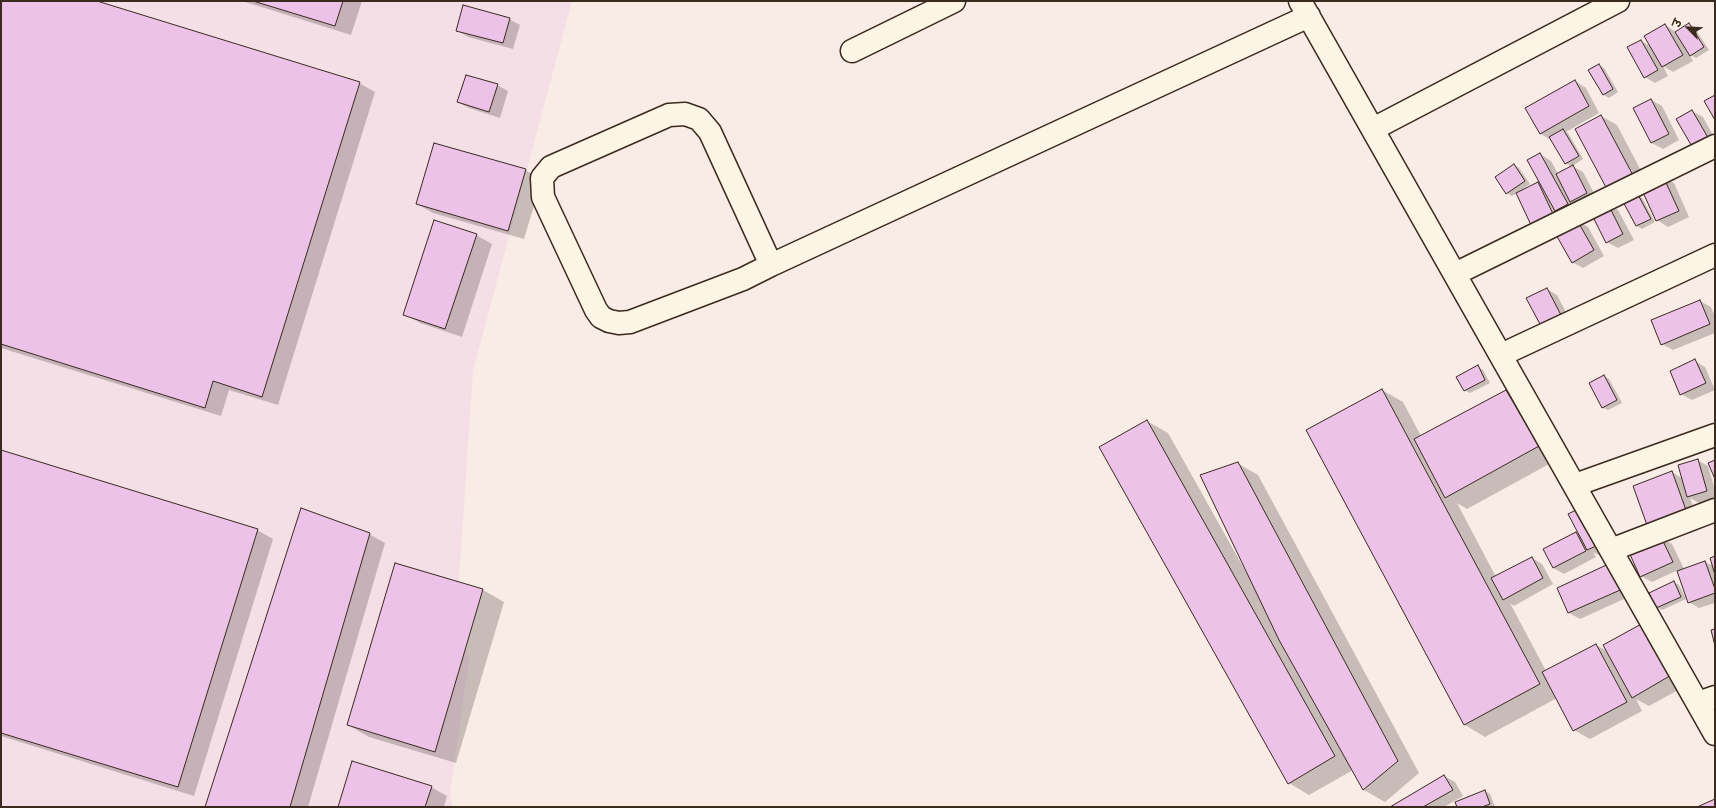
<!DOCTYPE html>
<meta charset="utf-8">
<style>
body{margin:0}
#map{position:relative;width:1716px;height:808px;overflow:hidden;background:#f9ebe6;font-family:Caveat,"Playpen Sans Deva",sans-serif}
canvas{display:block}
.frame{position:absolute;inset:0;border:2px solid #3b2a1e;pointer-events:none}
.north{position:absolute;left:1668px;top:8px;width:40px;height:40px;-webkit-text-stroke:3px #fcf5e5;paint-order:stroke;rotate:294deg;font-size:11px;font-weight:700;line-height:16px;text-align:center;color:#3b2a1e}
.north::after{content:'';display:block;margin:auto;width:14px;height:18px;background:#3b2a1e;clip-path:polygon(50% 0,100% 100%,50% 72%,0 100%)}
</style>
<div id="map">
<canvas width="1716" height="808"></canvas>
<div class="frame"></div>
<div class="north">उ</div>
</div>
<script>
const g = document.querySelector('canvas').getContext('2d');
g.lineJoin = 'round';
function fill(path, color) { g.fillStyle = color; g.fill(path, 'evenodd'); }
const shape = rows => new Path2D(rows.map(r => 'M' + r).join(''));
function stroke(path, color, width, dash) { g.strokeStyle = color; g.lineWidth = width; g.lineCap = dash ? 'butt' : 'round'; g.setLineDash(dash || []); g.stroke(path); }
const built = shape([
 [1,1,572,1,473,371,457,610,469,659,450,794,453,807,1,807]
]);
const shadow = shape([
 [1,1,94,1,359,83,375,92,278,405,229,390,221,416,1,348],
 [242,1,362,1,351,35],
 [509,19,520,25,513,49,468,37,457,30],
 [1689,24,1694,27,1709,50,1696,58,1689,54,1693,61,1673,72,1663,66,1668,76,1655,83,1645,77,1641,41,1652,47,1665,25,1676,32],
 [1599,65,1604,68,1618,92,1609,98,1604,95,1590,71],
 [1575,81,1586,88,1599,113,1566,132,1568,133,1583,159,1572,166,1583,172,1597,199,1564,220,1517,193,1512,196,1507,193,1514,165,1519,168,1530,184,1523,189,1523,190,1538,183,1543,186,1540,154,1551,161,1558,174,1572,167,1566,163,1551,140,1541,134],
 [497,85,508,91,500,118,469,108,458,102],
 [1651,100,1662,106,1679,140,1663,149,1652,143,1635,108],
 [1692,111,1703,117,1715,139,1694,150],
 [1601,116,1617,125,1648,184,1663,177,1674,183,1689,217,1668,227,1657,220,1644,192,1640,194,1655,222,1642,229,1637,226,1624,201],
 [525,170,542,179,524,239,433,213,417,204],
 [1607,204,1618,210,1634,240,1618,248,1607,242],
 [1577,221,1588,227,1604,256,1583,268,1572,262],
 [476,235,492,244,462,337,420,323,404,314],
 [1547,289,1557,295,1571,322,1528,299],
 [1700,301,1711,307,1715,317,1715,333,1673,350,1662,344],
 [1695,361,1705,367,1715,390,1692,400,1681,394],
 [1478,367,1483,370,1490,383,1470,393,1464,390],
 [1604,376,1609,379,1622,403,1608,410,1603,408,1590,384],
 [1382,390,1403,402,1421,436,1506,391,1527,403,1560,458,1467,509,1457,503,1496,577,1532,558,1542,564,1553,584,1514,606,1510,603,1546,671,1596,645,1607,651,1689,684,1649,706,1636,699,1642,711,1590,739,1574,730,1557,698,1485,737,1465,725],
 [1147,421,1168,433,1246,572,1247,572,1237,463,1258,475,1419,773,1385,802,1364,790,1353,770,1309,795,1289,783],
 [1,451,257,530,273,539,194,796,1,736],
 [1697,460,1708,466,1715,490,1715,498,1699,503,1690,498,1696,516,1659,530,1672,472,1683,479],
 [1576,533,1615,548,1598,555,1593,552,1596,557,1564,574,1553,568],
 [369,534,385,543,308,807,206,807],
 [1661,538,1672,544,1684,569,1705,562,1713,566,1715,557,1715,603,1699,608,1689,602,1678,570,1652,582,1641,576],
 [1615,562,1637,593,1580,619,1569,613,1558,588],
 [396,564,483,590,504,602,456,763,369,737,348,725],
 [1674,582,1679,585,1686,599,1662,610,1657,607],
 [1444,776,1455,782,1463,796,1444,807,1391,807],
 [431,787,447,796,444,807,339,807],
 [1485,791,1490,794,1495,807,1458,807]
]);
const building = shape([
 [1,1,97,1,360,82,262,397,213,381,205,408,1,344,1,1],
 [253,1,343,1,335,26,253,1],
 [463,5,510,18,503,43,456,31,463,5],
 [1689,23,1704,47,1690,56,1675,32,1689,23],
 [1665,24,1683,55,1662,67,1644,36,1665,24],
 [1641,40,1658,70,1644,78,1627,47,1641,40],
 [1599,64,1613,89,1603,95,1588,70,1599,64],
 [466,75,498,84,489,112,457,102,466,75],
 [1575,80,1589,106,1540,134,1525,108,1575,80],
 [1715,95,1715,120,1704,101,1715,95],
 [1651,99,1669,134,1651,143,1633,108,1651,99],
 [1692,110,1710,141,1694,150,1676,119,1692,110],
 [1601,115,1635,179,1609,193,1575,129,1601,115],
 [1563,129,1579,156,1565,164,1549,137,1563,129],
 [434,143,526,169,508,231,416,204,434,143],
 [1540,153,1568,204,1555,211,1527,160,1540,153],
 [1514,164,1525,181,1506,194,1495,177,1514,164],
 [1573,165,1587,193,1570,202,1556,174,1573,165],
 [1663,176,1679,211,1656,221,1640,186,1663,176],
 [1538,182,1553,214,1531,225,1516,193,1538,182],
 [1636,191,1651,219,1636,226,1621,198,1636,191],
 [1607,202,1623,234,1606,243,1590,211,1607,202],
 [434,220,477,234,445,329,403,315,434,220],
 [1577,220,1594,250,1572,263,1555,233,1577,220],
 [1547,288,1561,315,1541,326,1526,298,1547,288],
 [1700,300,1710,324,1661,345,1651,320,1700,300],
 [1695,359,1706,383,1680,395,1670,371,1695,359],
 [1478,365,1485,380,1464,391,1456,377,1478,365],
 [1604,375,1617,400,1602,408,1589,383,1604,375],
 [1382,389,1540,684,1464,725,1306,430,1382,389],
 [1506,390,1539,446,1445,498,1414,439,1506,390],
 [1147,420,1335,756,1288,784,1099,447,1147,420],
 [1,450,258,529,178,787,1,733,1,450],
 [1698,459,1707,491,1687,497,1678,465,1698,459],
 [1715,460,1715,479,1708,463,1715,460],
 [1238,462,1398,761,1363,790,1279,640,1200,475,1238,462],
 [1672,471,1686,510,1647,525,1633,486,1672,471],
 [1586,505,1605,542,1587,550,1568,514,1586,505],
 [301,508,370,533,290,807,205,807,301,508],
 [1576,532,1586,551,1553,568,1543,549,1576,532],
 [1661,537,1673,562,1640,577,1629,552,1661,537],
 [1715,556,1715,575,1710,558,1715,556],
 [1532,557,1543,578,1503,600,1491,578,1532,557],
 [1615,561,1627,587,1568,613,1557,588,1615,561],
 [1705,561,1715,589,1715,593,1688,603,1677,571,1705,561],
 [395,563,483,589,435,752,347,725,395,563],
 [1674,581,1681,597,1656,608,1649,593,1674,581],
 [1645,622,1673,674,1632,698,1603,645,1645,622],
 [1715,629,1715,646,1711,630,1715,629],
 [1596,644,1627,702,1573,731,1542,672,1596,644],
 [352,761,432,786,425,807,338,807,352,761],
 [1444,775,1453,790,1423,807,1390,807,1444,775],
 [1485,790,1490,804,1482,807,1457,807,1455,802,1485,790],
 [1715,799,1715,807,1697,807,1715,799]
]);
const minor = shape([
 [1300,1,1715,734],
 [852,51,954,1],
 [1373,129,1618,1],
 [771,265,710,132,699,119,685,114,669,115,551,167,542,178,543,197,596,310,601,317,609,321,619,323,630,322,743,279,771,265,1309,16],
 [1455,274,1715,146],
 [1501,355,1715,255],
 [1575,485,1715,435],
 [1611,550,1715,510],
 [1698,703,1715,697]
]);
fill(built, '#f5dfe7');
fill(shadow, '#0003');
fill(building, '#ecc2e9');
stroke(building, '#3b2a1e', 1);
stroke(minor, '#3b2a1e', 25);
stroke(minor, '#fcf5e5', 22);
</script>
